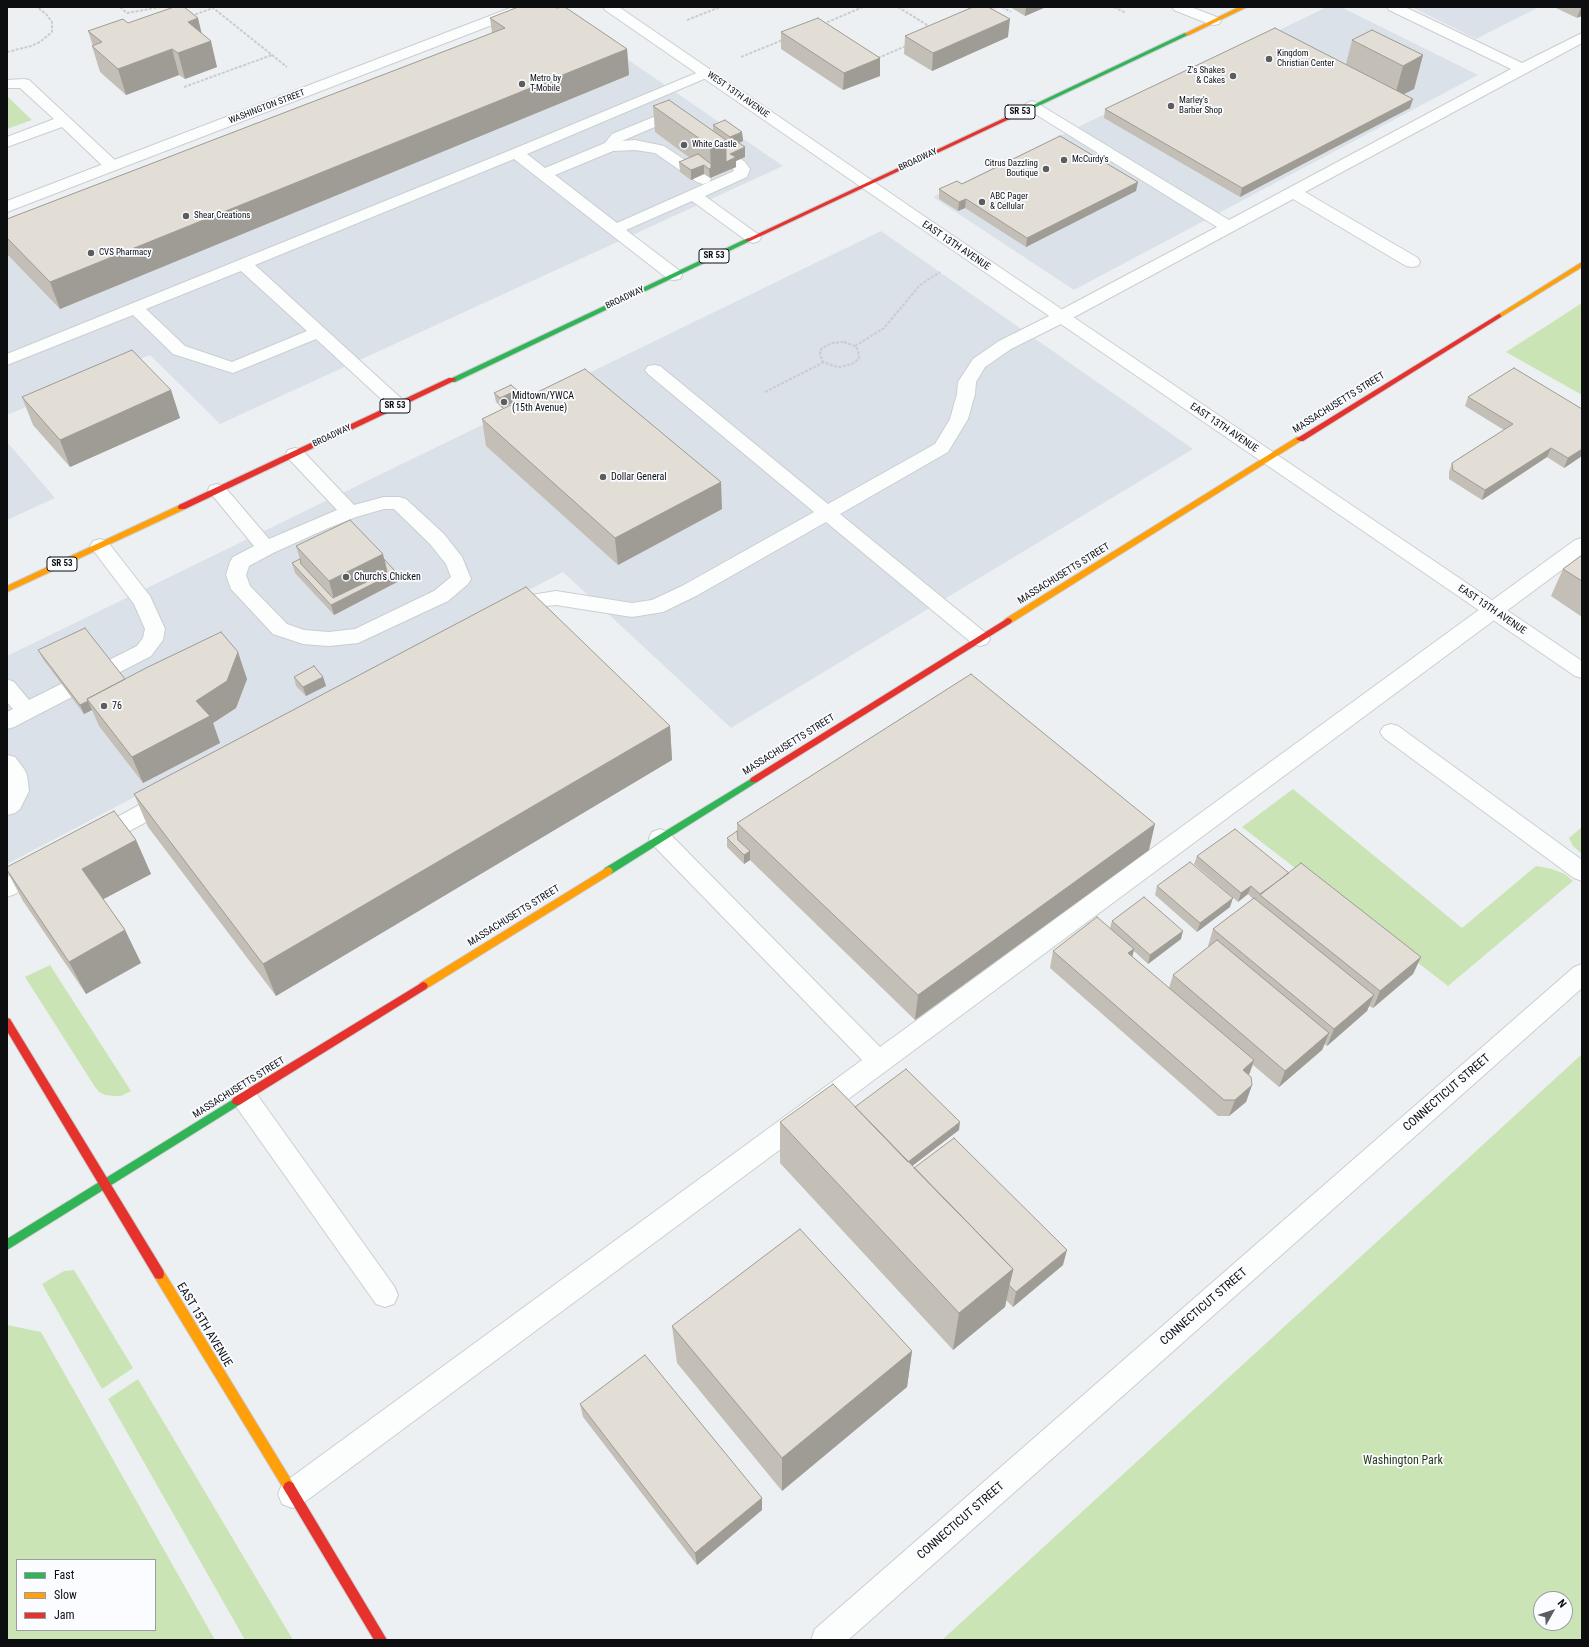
<!DOCTYPE html>
<style>
body{margin:0}
#map{position:relative;width:1589px;height:1647px;overflow:hidden;background:#edf0f2;font-family:"Roboto Condensed",sans-serif}
canvas{display:block}
.frame{position:absolute;inset:0;border:8px solid #0c0e10;pointer-events:none}
.legend{position:absolute;left:16px;top:1559px;width:140px;height:72px;box-sizing:border-box;background:#fafcff;border:1px solid #9b9d9f;margin:0;padding:5px 7px;list-style:none;font-size:12px;color:#0c0e10}
.legend li{display:flex;align-items:center;gap:8px;height:20px}
.legend b{width:20px;border:1px solid #9b9d9f}
.north{position:absolute;left:1533px;top:1591px;width:40px;height:40px;box-sizing:border-box;background:#fafcff;border:1px solid #9b9d9f;border-radius:50%;rotate:51deg;font-size:11px;font-weight:700;line-height:16px;text-align:center;color:#0c0e10}
.north::after{content:'';display:block;margin:auto;width:14px;height:18px;background:#5b5d5f;clip-path:polygon(50% 0,100% 100%,50% 72%,0 100%)}
</style>
<div id="map">
<canvas width="1589" height="1647"></canvas>
<div class="frame"></div>
<ul class="legend">
<li><b style="height:5px;background:#30b455"></b>Fast</li>
<li><b style="height:5px;background:#ff9f0a"></b>Slow</li>
<li><b style="height:5px;background:#e5322d"></b>Jam</li>
</ul>
<div class="north">N</div>
</div>
<script>
const g = document.querySelector('canvas').getContext('2d');
g.lineJoin = 'round';
function fill(path, color) { g.fillStyle = color; g.fill(path, 'evenodd'); }
const shape = rows => new Path2D(rows.map(r => 'M' + r).join(''));
function stroke(path, color, width, dash) { g.strokeStyle = color; g.lineWidth = width; g.lineCap = dash ? 'butt' : 'round'; g.setLineDash(dash || []); g.stroke(path); }
function label(font, color, halo, rows, align = 'center') {
  g.font = font + ' "Roboto Condensed",sans-serif'; g.lineWidth = 3.5; g.setLineDash([]); g.textBaseline = 'middle'; g.strokeStyle = halo; g.fillStyle = color; for (const [text, x, y, turn = 0] of rows) {
    g.save(); g.translate(x, y); g.rotate((+turn || 0) * Math.PI / 180); g.textAlign = isNaN(turn) ? turn : align; if (halo) g.strokeText(text, 0, 0); g.fillText(text, 0, 0); g.restore();
  }
}
const built = shape([
 [1327,7,1341,7,1478,75,1074,290,933,197],
 [1412,7,1539,7,1476,39],
 [560,13,783,166,220,424,150,355,7,415,7,233],
 [881,231,1193,449,731,728,563,572,7,864,7,656],
 [7,442,55,498,7,520]
]);
const green = shape([
 [7,96,32,120,7,129],
 [1582,303,1582,395,1506,352],
 [1293,789,1462,928,1536,866,1552,869,1565,874,1573,881,1448,986,1242,827],
 [1582,827,1582,854,1573,846,1569,838],
 [50,965,131,1091,121,1096,114,1096,105,1095,99,1092,95,1087,25,977],
 [1582,1054,1582,1640,942,1640],
 [1541,1599,1565,1599,1565,1623,1541,1623],
 [74,1270,133,1368,102,1389,42,1284,64,1271],
 [7,1325,41,1332,215,1640,7,1640],
 [17,1560,155,1560,155,1630,17,1630],
 [138,1379,293,1640,245,1640,108,1399]
]);
const path = shape([
 [120,7,127,13,161,7],
 [212,7,287,67],
 [898,7,932,28],
 [1002,7,1011,12],
 [1114,7,1126,13],
 [990,10,996,7],
 [191,16,213,8],
 [687,20,720,7],
 [823,24,863,7],
 [7,52,31,46,40,42,52,32,52,22,46,14,37,7],
 [741,57,785,39],
 [878,58,906,46],
 [184,87,272,55],
 [844,342,855,346,858,350,859,358,856,361,852,364,840,367,833,366,822,361,820,352,822,348,832,343,844,342],
 [855,346,884,328,920,285,940,272],
 [765,392,824,362]
]);
const lane = shape([
 [1172,7,1191,7,1219,18,1221,21,1219,24,1214,25,1209,24,1174,10,1172,7],
 [1387,7,1405,7,1522,63,1582,33,1582,43,1305,192,1418,258,1420,262,1418,266,1412,267,1406,266,1293,199,1067,321,1011,349,985,367,976,382,975,394,968,419,948,452,840,514,987,634,990,639,987,644,980,646,973,644,826,522,696,596,663,612,632,617,556,605,536,607,512,619,505,617,502,612,505,607,525,596,556,591,632,603,652,600,682,586,814,512,648,374,645,370,648,366,654,365,660,366,828,504,935,444,950,419,957,394,958,382,973,359,999,341,1055,313,1217,227,1027,109,1024,106,1027,103,1032,101,1037,103,1229,220,1511,69,1389,10,1387,7],
 [706,69,711,70,713,73,711,76,527,154,545,168,605,143,612,134,656,116,669,113,689,118,692,121,689,124,684,126,669,123,664,123,622,141,635,140,664,146,709,176,711,179,709,182,703,184,697,182,655,153,635,150,613,151,555,175,617,223,734,171,733,168,708,149,705,146,708,143,713,141,718,143,745,162,750,169,747,177,705,196,759,235,761,238,759,241,753,243,747,241,692,201,626,230,680,271,682,275,680,279,674,280,668,279,514,159,255,265,404,401,407,405,404,409,398,411,392,409,316,339,233,373,173,354,133,315,7,365,7,354,511,150,706,69],
 [241,271,307,331,232,362,185,346,146,309,241,271],
 [24,79,29,80,118,163,120,166,118,169,112,171,106,169,62,127,7,147,7,137,54,119,20,88,7,88,7,80,24,79],
 [295,448,302,450,354,505,384,497,399,497,406,499,444,534,462,557,471,579,468,584,448,601,358,643,329,646,303,644,273,634,231,589,226,575,230,562,233,557,254,546,208,490,210,486,217,484,224,486,269,539,337,510,288,458,286,454,288,450,295,448],
 [384,509,394,509,430,544,446,564,451,577,434,591,355,629,329,632,304,630,287,624,250,586,246,575,249,566,273,553,326,529,356,517,384,509],
 [1582,538,1582,555,302,1504,292,1508,282,1504,278,1494,282,1484,862,1060,652,844,649,838,652,832,660,829,668,832,880,1047,1454,628,1575,540,1582,538],
 [100,539,107,541,150,596,165,629,163,640,151,656,14,727,7,729,7,712,13,709,7,702,7,679,14,682,29,700,137,646,143,638,145,629,134,604,90,546,93,541,100,539],
 [1391,724,1398,726,1582,860,1582,881,1574,878,1384,738,1380,732,1384,726,1391,724],
 [7,755,15,757,24,769,27,775,29,791,20,809,15,813,7,815,7,755],
 [169,791,177,793,180,799,177,805,106,844,98,847,90,844,87,838,90,832,161,793,169,791],
 [41,860,49,863,52,869,49,875,15,894,7,897,7,877,33,863,41,860],
 [244,1086,253,1089,394,1286,398,1295,394,1304,385,1307,376,1304,235,1105,232,1097,235,1089,244,1086]
]);
const street = shape([
 [513,7,533,7,531,10,7,212,7,201,513,7],
 [603,7,619,7,915,210,1582,661,1582,678,1575,676,903,216,605,10,603,7],
 [1582,964,1582,988,848,1640,811,1640,815,1629,1574,967,1582,964]
]);
const fast = shape([
 [1185,33,1190,34,1034,108,1029,107,1185,33],
 [748,238,751,240,750,241,455,382,449,382,448,380,748,238],
 [754,777,758,780,757,782,611,874,605,874,603,871,605,868,754,777],
 [237,1097,241,1098,242,1101,241,1104,7,1250,7,1239,237,1097]
]);
const slow = shape([
 [1239,7,1247,7,1189,35,1184,34,1239,7],
 [1582,262,1582,267,1501,317,1497,317,1496,316,1582,262],
 [1297,437,1300,437,1304,439,1011,623,1005,623,1004,621,1005,619,1297,437],
 [182,504,185,505,186,507,185,509,7,592,7,586,182,504],
 [608,867,611,868,613,871,611,874,426,989,423,990,420,989,418,986,420,983,608,867],
 [159,1269,163,1270,293,1483,295,1487,293,1491,289,1493,285,1491,155,1278,154,1274,155,1270,159,1269]
]);
const jam = shape([
 [1030,106,1035,107,750,241,746,241,745,240,1030,106],
 [1499,314,1501,315,1501,317,1303,441,1300,441,1296,439,1499,314],
 [449,378,455,378,456,380,185,509,179,509,178,507,179,505,449,378],
 [1008,618,1011,619,1012,621,1011,623,757,782,751,782,750,780,751,778,1008,618],
 [423,982,426,983,428,986,426,989,241,1104,237,1105,233,1104,232,1101,233,1098,423,982],
 [7,1018,10,1019,163,1270,164,1274,163,1278,159,1279,155,1278,7,1031,7,1018],
 [289,1481,293,1483,387,1640,374,1640,285,1491,283,1487,285,1483,289,1481]
]);
const wall = shape([
 [1010,7,1046,7,1025,16],
 [1554,7,1582,7,1577,18],
 [490,18,627,49,629,75,60,309,7,254,7,219,492,33],
 [128,23,202,34,217,67,185,79,179,75,126,95,100,72,92,46,93,46,88,31],
 [781,32,880,58,880,76,843,90,781,49],
 [905,36,1008,37,932,71,904,54],
 [1352,40,1423,55,1414,89,1404,94,1410,108,1240,197,1104,118,1105,109,1346,64],
 [653,106,713,131,713,125,742,132,743,141,739,143,745,147,745,157,736,161,736,167,710,178,704,174,691,180,680,172,679,162,690,158,655,132],
 [962,184,1136,191,1026,247,965,208,958,211,939,199,939,189],
 [171,390,180,418,70,467,33,425,22,397],
 [494,393,518,400,502,408,496,402],
 [1468,397,1582,456,1564,468,1547,457,1482,500,1449,479,1449,472,1452,463,1504,430,1465,406],
 [482,419,722,509,618,565,486,446],
 [296,546,384,559,396,572,399,581,334,615,295,573,292,563,300,559],
 [1582,555,1582,617,1551,596,1563,569],
 [38,650,125,679,247,679,236,708,213,723,220,743,143,783,99,726,92,710,84,714,43,659],
 [294,677,323,677,326,686,306,696,296,686],
 [670,726,672,760,276,996,148,827,134,794],
 [737,823,1149,850,915,1020,750,860,744,864,727,847,727,838,737,831],
 [136,840,151,874,103,899,125,930,141,963,86,994,23,901,7,871,7,867],
 [1197,856,1289,873,1421,957,1413,974,1373,1008,1369,1006,1367,1011,1327,1046,1325,1044,1322,1050,1279,1087,1253,1065,1249,1075,1252,1085,1246,1102,1229,1116,1218,1116,1050,968,1053,951,1110,928,1112,921,1181,939,1148,964,1134,951,1132,956,1169,988,1173,975,1209,947,1208,946,1213,929,1253,899,1248,894,1238,902,1194,864],
 [1157,886,1230,907,1197,932,1155,895],
 [780,1122,959,1130,912,1166,914,1168,1063,1265,1013,1307,1006,1300,1005,1307,953,1350,780,1163],
 [672,1326,912,1351,907,1387,782,1491,677,1363],
 [580,1404,762,1510,697,1565,583,1417]
]);
const shadedWall = shape([
 [1026,7,1046,7,1025,16],
 [1581,7,1582,7,1582,16,1577,18],
 [198,18,204,43,211,41,217,67,185,79,178,53,188,22],
 [1010,19,1008,37,932,71,933,53],
 [172,49,179,75,126,95,118,69],
 [627,49,629,75,60,309,50,282],
 [1423,55,1414,89,1394,99,1403,66],
 [880,58,880,76,843,90,844,73],
 [1413,99,1410,108,1240,197,1242,188],
 [742,132,743,141,730,146,730,137],
 [726,140,726,162,730,154,745,147,745,157,736,161,736,167,710,178,709,169,711,168,710,146],
 [704,165,704,174,691,180,691,170],
 [1138,182,1136,191,1026,247,1027,238],
 [966,199,965,208,958,211,959,202],
 [171,390,180,418,70,467,60,440],
 [517,390,518,400,502,408,500,398],
 [1551,448,1547,457,1482,500,1485,490],
 [1582,449,1582,456,1564,468,1568,458],
 [721,482,722,509,618,565,615,538],
 [383,554,388,576,396,572,399,581,334,615,331,605,335,603,329,581],
 [238,652,247,679,236,708,213,723,220,743,143,783,132,757,196,701],
 [323,677,326,686,306,696,303,687],
 [88,701,92,710,84,714,80,705],
 [670,726,672,760,276,996,263,964],
 [1155,824,1149,850,915,1020,918,995],
 [136,840,151,874,98,902,82,869],
 [750,851,750,860,744,864,744,855],
 [1251,886,1248,894,1238,902,1241,893],
 [1233,898,1230,907,1197,932,1200,923],
 [125,930,141,963,86,994,69,962],
 [1183,931,1181,939,1148,964,1150,955],
 [1134,949,1130,966,1128,953],
 [1421,957,1413,974,1373,1008,1380,991],
 [1374,995,1367,1011,1327,1046,1334,1029],
 [1329,1033,1322,1050,1279,1087,1285,1071],
 [1254,1060,1248,1077,1243,1070],
 [1252,1085,1246,1102,1229,1116,1235,1100],
 [960,1122,959,1130,894,1180,895,1172],
 [1067,1250,1063,1265,1013,1307,1016,1292],
 [1013,1269,1005,1307,953,1350,959,1313],
 [912,1351,907,1387,782,1491,782,1458],
 [762,1498,762,1510,697,1565,695,1553]
]);
const building = shape([
 [174,7,184,7,198,18,188,22,211,41,178,53,172,49,118,69,92,46,102,42,88,31,123,19,128,23,174,7],
 [518,7,556,7,556,8,565,7,627,49,50,282,7,238,7,219,505,28,490,18,518,7],
 [973,7,988,7,1010,19,933,53,905,36,973,7],
 [818,18,880,58,844,73,781,32,818,18],
 [1275,28,1413,99,1242,188,1105,109,1275,28],
 [1372,30,1423,55,1403,66,1352,40,1372,30],
 [669,100,726,140,710,146,653,106,669,100],
 [725,120,742,132,730,137,713,125,725,120],
 [1060,136,1138,182,1027,238,966,199,959,202,939,189,957,181,962,184,1060,136],
 [733,139,745,147,730,154,736,157,726,162,726,143,733,139],
 [698,154,711,164,711,168,709,169,704,165,691,170,679,162,698,154],
 [132,350,171,390,60,440,22,397,132,350],
 [1514,368,1582,409,1582,449,1568,458,1551,448,1485,490,1453,470,1452,463,1513,424,1468,397,1514,368],
 [585,369,721,482,615,538,482,419,585,369],
 [511,385,517,390,500,398,494,393,511,385],
 [350,520,383,554,329,581,296,546,350,520],
 [1582,555,1582,581,1563,569,1582,555],
 [300,559,301,564,333,598,387,572,384,559,396,572,331,605,292,563,300,559],
 [526,587,670,726,263,964,134,794,526,587],
 [85,628,125,679,87,699,88,701,80,705,38,650,85,628],
 [221,632,238,652,227,681,196,701,210,716,132,757,87,699,146,668,221,632],
 [314,666,323,677,303,687,294,677,314,666],
 [971,674,1155,824,918,995,737,823,971,674],
 [114,811,136,840,82,869,125,930,69,962,7,870,7,867,114,811],
 [1235,829,1289,873,1260,894,1251,886,1241,893,1197,856,1235,829],
 [737,831,738,840,750,851,744,855,727,838,737,831],
 [1190,862,1233,898,1200,923,1157,886,1190,862],
 [1301,863,1421,957,1380,991,1260,895,1301,863],
 [1144,897,1183,931,1150,955,1112,921,1144,897],
 [1254,898,1374,995,1334,1029,1213,929,1254,898],
 [1097,917,1134,949,1128,953,1254,1060,1243,1070,1251,1077,1252,1085,1235,1100,1224,1100,1053,951,1097,917],
 [1217,940,1329,1033,1285,1071,1173,975,1217,940],
 [906,1069,960,1122,908,1162,855,1107,906,1069],
 [833,1084,1013,1269,959,1313,780,1122,833,1084],
 [954,1138,1067,1250,1016,1292,1009,1285,1013,1269,914,1168,954,1138],
 [800,1229,912,1351,782,1458,672,1326,800,1229],
 [645,1355,762,1498,695,1553,580,1404,645,1355]
]);
const markers = [
 [1269,59,4,"#5b5d5f"],
 [1233,76,4,"#5b5d5f"],
 [522,84,4,"#5b5d5f"],
 [1171,106,4,"#5b5d5f"],
 [684,145,4,"#5b5d5f"],
 [1064,160,4,"#5b5d5f"],
 [1046,169,4,"#5b5d5f"],
 [982,202,4,"#5b5d5f"],
 [186,216,4,"#5b5d5f"],
 [91,253,4,"#5b5d5f"],
 [504,402,4,"#5b5d5f"],
 [603,477,4,"#5b5d5f"],
 [346,577,4,"#5b5d5f"],
 [104,706,4,"#5b5d5f"]
];
const farPoinames = [
 ["Kingdom",1277,54],
 ["Christian Center",1277,64],
 ["Z's Shakes",1225,71,"right"],
 ["& Cakes",1225,81,"right"],
 ["Metro by",530,79],
 ["T-Mobile",530,89],
 ["Marley's",1179,101],
 ["Barber Shop",1179,111],
 ["White Castle",692,145],
 ["McCurdy's",1072,160],
 ["Citrus Dazzling",1038,164,"right"],
 ["Boutique",1038,174,"right"],
 ["ABC Pager",990,197],
 ["& Cellular",990,207],
 ["Shear Creations",194,216],
 ["CVS Pharmacy",99,253]
];
const farStreetnames = [
 ["WEST 13TH AVENUE",738,95,35],
 ["WASHINGTON STREET",267,107,-21],
 ["BROADWAY",918,160,-25],
 ["BROADWAY",625,298,-25],
 ["BROADWAY",332,436,-25]
];
const shields = [
 [1020,112,30],
 [714,256,30],
 [395,406,30],
 [62,564,30]
];
const shieldNames = [
 ["SR 53",1020,112],
 ["SR 53",714,256],
 ["SR 53",395,406],
 ["SR 53",62,564]
];
const streetNames = [
 ["EAST 13TH AVENUE",956,246,34],
 ["MASSACHUSETTS STREET",1339,403,-32],
 ["EAST 13TH AVENUE",1224,428,34],
 ["MASSACHUSETTS STREET",1064,574,-32],
 ["EAST 13TH AVENUE",1492,610,34],
 ["MASSACHUSETTS STREET",789,745,-32],
 ["MASSACHUSETTS STREET",514,916,-32],
 ["MASSACHUSETTS STREET",239,1088,-32]
];
const poiNames = [
 ["Midtown/YWCA",512,396],
 ["(15th Avenue)",512,408],
 ["Dollar General",611,477],
 ["Church's Chicken",354,577],
 ["76",112,706]
];
const nearStreetnames = [
 ["CONNECTICUT STREET",1447,1093,-41],
 ["CONNECTICUT STREET",1204,1307,-41],
 ["EAST 15TH AVENUE",204,1325,59],
 ["CONNECTICUT STREET",961,1521,-41]
];
const nearParknames = [
 ["Washington Park",1403,1461]
];
fill(built, '#dae1e8');
fill(green, '#cae4b6');
stroke(lane, '#cbced0', 2);
stroke(street, '#cbced0', 2);
stroke(fast, '#cbced0', 2);
stroke(slow, '#cbced0', 2);
stroke(jam, '#cbced0', 2);
stroke(path, '#cbcdcd', 2, [3, 1.5]);
fill(lane, '#fcfdfd');
fill(street, '#fcfdfd');
fill(fast, '#30b455');
fill(slow, '#ff9f0a');
fill(jam, '#e5322d');
fill(wall, '#c3bfb7');
fill(shadedWall, '#9f9b95');
fill(building, '#e3ded5');
stroke(building, '#9f9b95', 1);
for (const [x, y, r, color] of markers) { const dot = new Path2D(); dot.arc(x, y, r, 0, 2 * Math.PI); g.fillStyle = color; g.fill(dot); stroke(dot, '#fafcff', 1.5); }
label('9px', '#0c0e10', '#fafcff', farPoinames, 'left');
label('9px', '#0c0e10', '#fafcff', farStreetnames);
for (const [x, y, w] of shields) { const box = new Path2D(); box.roundRect(x - w / 2, y - 7, w, 14, 3); g.fillStyle = '#fafcff'; g.fill(box); stroke(box, '#0c0e10', 1); }
label('bold 9px', '#0c0e10', null, shieldNames);
label('10px', '#0c0e10', '#fafcff', streetNames);
label('10px', '#0c0e10', '#fafcff', poiNames, 'left');
label('12px', '#0c0e10', '#fafcff', nearStreetnames);
label('12px', '#283a16', '#fafcff', nearParknames);
</script>
